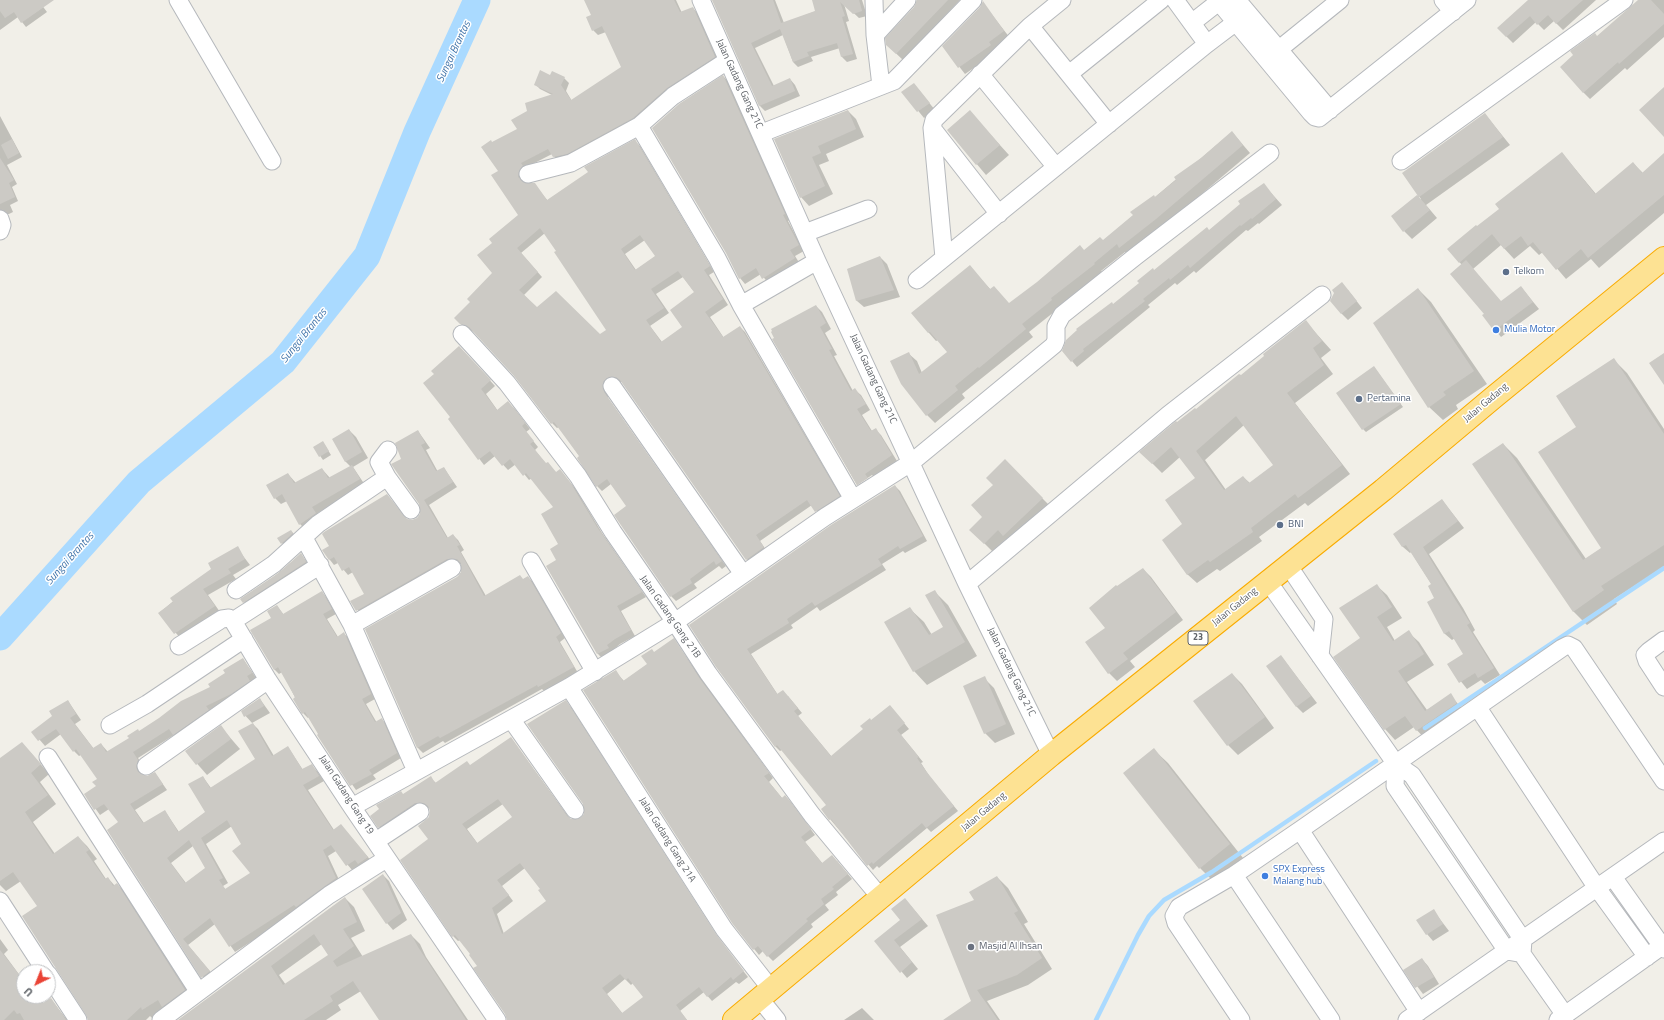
<!DOCTYPE html>
<style>
body{margin:0}
#map{position:relative;width:1664px;height:1020px;overflow:hidden;background:#f1efe8;font-family:"Titillium Web",sans-serif}
canvas{display:block}
.north{position:absolute;left:16px;top:964px;width:40px;height:40px;box-sizing:border-box;background:#fff;border:1px solid #bfc1c3;border-radius:50%;rotate:223deg;font-size:11px;font-weight:700;line-height:16px;text-align:center;color:#5f6368}
.north::after{content:'';display:block;margin:auto;width:14px;height:18px;background:#ea4335;clip-path:polygon(50% 0,100% 100%,50% 72%,0 100%)}
</style>
<div id="map">
<canvas width="1664" height="1020"></canvas>
<div class="north">U</div>
</div>
<script>
const g = document.querySelector('canvas').getContext('2d');
g.lineJoin = 'round';
function fill(path, color) { g.fillStyle = color; g.fill(path, 'evenodd'); }
const shape = rows => new Path2D(rows.map(r => 'M' + r).join(''));
function stroke(path, color, width, dash) { g.strokeStyle = color; g.lineWidth = width; g.lineCap = dash ? 'butt' : 'round'; g.setLineDash(dash || []); g.stroke(path); }
function label(font, color, halo, rows, align = 'center') {
  g.font = font + ' "Titillium Web",sans-serif'; g.lineWidth = 3; g.setLineDash([]); g.textBaseline = 'middle'; g.strokeStyle = halo; g.fillStyle = color; for (const [text, x, y, turn = 0] of rows) {
    g.save(); g.translate(x, y); g.rotate((+turn || 0) * Math.PI / 180); g.textAlign = isNaN(turn) ? turn : align; if (halo) g.strokeText(text, 0, 0); g.fillText(text, 0, 0); g.restore();
  }
}
const shadow = shape([
 [0,0,38,0,47,12,26,27,18,17,0,30],
 [590,0,676,0,682,13,693,8,698,14,720,62,638,123,559,162,552,154,525,168,523,177,525,184,534,184,548,201,635,141,640,146,714,272,709,275,728,305,710,317,724,338,740,327,745,332,844,501,821,516,812,505,760,541,768,553,751,565,623,382,612,382,607,387,608,398,726,566,722,569,719,566,694,584,697,588,676,601,671,596,627,506,611,484,602,491,597,486,578,458,580,457,559,427,557,428,552,423,515,376,475,332,466,329,455,318,472,302,493,273,493,243,519,215,499,171,492,143,518,130,552,95,540,89,535,84,551,76,564,78,569,83,566,91,572,101,622,68,606,32,598,35,593,30],
 [545,233,607,330,600,336,537,309,524,295,542,277,521,253],
 [645,240,656,256,636,270,625,254],
 [683,277,695,293,683,328,662,342,650,326,669,313,656,294],
 [713,0,775,0,784,23,816,11,813,0,862,0,867,16,859,18,844,4,849,21,846,22,857,59,847,62,842,57,840,48,811,57,813,61,798,67,793,62,783,35,755,48,774,86,790,79,795,85,800,96,765,111,760,106],
 [917,0,960,0,903,60,887,45,915,7],
 [1538,0,1596,0,1563,30,1554,21,1544,30,1536,22,1513,43,1498,28],
 [1639,0,1664,0,1664,37,1627,70,1625,68,1590,99,1583,92,1597,37],
 [983,3,1010,38,997,52,965,74,943,46,981,8],
 [723,76,729,82,790,220,788,221,804,251,795,256,800,264,769,284,761,274,745,284,740,278],
 [914,84,935,110,924,118,903,92],
 [848,111,856,119,864,137,826,154,829,161,819,165,833,194,809,206,801,197,775,140],
 [970,112,1009,155,986,175,948,130],
 [1485,114,1510,145,1426,205,1437,218,1412,239,1404,231,1421,199,1403,173],
 [0,116,22,157,7,165,17,184,12,187,18,201,10,205,13,212,9,214,0,214],
 [1232,132,1250,153,1164,226,1128,255,1125,252,1101,271,1102,272,1058,307,1059,308,1029,332,1033,337,962,394,965,398,935,423,927,415,909,354,917,361,922,373,948,352,938,340,936,341,929,333,913,313,970,267,991,290,994,287,1009,304,1085,251,1103,241],
 [1562,153,1596,194,1633,163,1643,173,1664,154,1664,213,1599,268,1591,259,1566,279,1543,252,1539,255,1530,246,1514,259,1501,245,1473,269,1501,302,1521,287,1539,309,1501,337,1483,315,1485,314,1462,265,1448,249,1501,209],
 [1264,185,1282,205,1259,224,1258,223,1248,231,1246,230,1196,273,1194,271,1177,285,1175,283,1148,305,1150,307,1077,367,1072,361,1113,305,1209,231],
 [880,257,887,264,900,297,864,307,857,301,848,269],
 [1418,289,1431,302,1487,384,1456,405,1458,409,1443,420,1429,407],
 [1348,290,1362,308,1348,320,1341,313,1335,293],
 [816,306,822,312,831,329,825,333,837,355,834,356,853,391,855,390,861,395,870,410,862,415,872,431,875,429,881,435,897,461,870,480,863,490,858,485,873,476,872,475,857,485,774,340],
 [1306,322,1331,350,1321,358,1333,374,1295,403,1350,474,1308,506,1305,503,1259,537,1262,541,1220,571,1217,569,1197,583,1187,574,1184,525,1197,478,1180,457,1162,473,1150,461,1196,410,1241,377],
 [1244,425,1274,465,1250,483,1243,477,1226,490,1205,460],
 [464,352,495,386,486,394,498,411,508,403,514,408,530,429,526,432,538,447,535,450,546,464,557,473,560,471,575,488,602,533,646,597,621,611,635,636,620,644,612,651,613,653,603,659,598,654,547,567,558,561,560,544,555,507,532,478,529,480,516,464,508,470,495,456,484,465,449,419,451,417],
 [1613,359,1627,373,1664,429,1664,567,1614,599,1617,604,1587,625,1573,611,1503,444,1517,458,1586,559,1602,548,1578,427],
 [1374,367,1403,407,1366,432,1363,429],
 [349,430,356,437,368,458,353,467,365,485,318,513,322,520,306,530,300,524,287,501,281,504,275,498,288,474,296,483,322,469,330,478,351,467,345,461],
 [418,431,430,448,426,450,438,472,444,468,457,487,429,505,448,538,453,535,458,540,464,550,461,552,486,596,528,577,533,582,565,638,560,642,578,673,544,691,542,689,445,743,443,741,423,753,418,748,366,630,458,577,463,569,462,565,458,563,452,564,362,616,352,602,365,594,353,572,348,575,338,563,334,565,330,560,323,550,407,520,413,521,418,519,421,514,420,504,402,459],
 [323,442,331,455,323,460,314,447],
 [1005,461,1051,507,1013,544,1007,539,993,552,971,530,984,517],
 [895,486,900,491,927,541,905,553,903,551,882,564,886,570,820,611,817,607,791,625,793,628,751,654,778,695,788,696,802,713,798,716,832,757,864,729,872,721,894,711,909,729,901,735,923,762,921,763,930,777,958,811,931,832,927,828,879,868,877,866,873,870,830,819,828,805,782,750,780,751,775,746,717,667],
 [1442,500,1464,528,1429,554,1463,608,1475,630,1473,632,1500,675,1485,684,1481,680,1467,689,1448,665,1465,654,1455,638,1452,640,1445,634,1428,602,1436,598,1432,585,1411,552,1410,553,1403,547,1395,534],
 [291,531,294,534,284,546,279,538],
 [237,548,250,565,233,575,236,579,208,595,220,612,181,639,159,613],
 [301,554,311,568,249,608,244,602],
 [1143,569,1151,577,1183,620,1130,661,1135,667,1117,681,1109,673,1106,628],
 [1376,585,1387,595,1402,618,1387,627,1395,641,1408,632,1419,642,1434,665,1407,682,1427,710,1450,695,1466,713,1427,741,1414,727,1395,740,1385,729,1361,638],
 [934,591,948,605,977,656,927,685,914,671,910,609,924,622,932,635,944,627],
 [322,592,326,597,336,614,327,619,338,637,344,634,349,638,375,699,366,704,377,723,382,720,387,724,401,758,373,775,376,779,356,790,318,736,320,735,309,717,308,718,303,713,282,672,279,674,274,669,273,618,277,606,284,615],
 [674,640,773,778,769,782,782,798,785,796,790,801,815,835,805,842,823,864,837,861,852,879,836,892,838,895,825,905,829,910,811,924,813,927,773,961,763,951,759,955,733,923,615,671,624,681,648,664,654,653],
 [1281,656,1317,703,1303,713,1296,706],
 [243,659,257,679,179,740,174,735,138,758,143,766,142,775,147,777,155,773,167,790,135,810,144,823,165,811,179,832,206,812,203,777,211,788,256,760,253,724,242,712,260,699,270,713,252,723,258,729,274,756,288,747,303,770,311,765,317,771,324,781,308,790,334,830,346,831,373,863,364,869,360,865,352,870,336,851,328,856,341,884,235,952,215,924,188,945,213,975,206,979,200,974,119,822,109,809,100,815,85,794,97,786,98,779,81,755,79,756,74,751,61,734,45,746,33,732,53,717,68,701,81,720,75,724,94,749,101,744,108,752,211,687],
 [232,826,243,844,252,874,226,890,223,886,228,883,206,844],
 [193,846,206,868,186,883,171,863],
 [1232,674,1242,684,1274,728,1238,755,1228,745],
 [984,678,994,688,1015,734,995,743,985,733],
 [565,702,571,707,720,941,748,977,739,984,736,982,712,1001,704,992,680,1011,687,1020,507,1020,506,1014,472,954,460,940,458,941,453,936,429,839,430,808,420,808,384,832,379,827,403,795,431,778,436,783,471,766,511,738,570,819,581,819,585,814],
 [503,804,514,817,478,844,467,829],
 [525,868,542,889,547,901,504,934,497,914,513,901,502,886],
 [625,979,631,985,633,983,645,997,623,1014,607,994],
 [221,727,240,749,207,775,186,751],
 [1154,750,1168,763,1243,858,1213,881,1200,868],
 [31,753,49,774,40,782,56,804,33,822,55,854,78,837,87,846,97,859,94,861,106,879,108,878,115,886,117,884,126,893,191,994,152,1018,150,1016,146,1020,89,1020,39,906,21,881,6,891,0,885,0,778],
 [383,875,389,881,407,920,393,930,387,923],
 [997,877,1008,888,1028,922,1024,924,1052,969,1028,985,987,1001,1000,1020,945,1020,972,1002,975,900],
 [345,898,354,907,365,931,351,938,363,957,411,935,420,944,426,957,468,1020,380,1020,361,991,338,1005,341,1010,326,1020,180,1020],
 [322,944,329,956,286,985,279,975],
 [905,899,928,926,900,947,918,969,907,978,876,941,901,921],
 [1433,910,1449,931,1433,941,1427,934],
 [0,939,8,950,4,954,24,981,24,996,39,996,44,1004,51,999,67,1020,2,1020,0,1018],
 [1422,959,1428,966,1439,984,1423,994,1405,970],
 [862,1008,874,1020,844,1020]
]);
const stream = shape([
 [1425,728,1664,568],
 [1096,1020,1138,935,1149,916,1164,900,1212,872,1376,761]
]);
const river = shape([
 [0,637,139,482,283,362,367,256,417,132,477,0]
]);
const building = shape([
 [0,0,54,0,21,23,14,12,5,18,0,11],
 [584,0,674,0,680,12,693,7,715,57,667,88,633,118,567,154,553,157,548,149,521,163,523,166,519,171,518,177,525,183,535,183,547,200,588,172,584,167,635,139,710,266,704,270,723,299,705,312,723,337,740,326,840,496,815,512,807,500,756,535,764,547,746,560,620,380,616,377,607,378,603,382,604,392,722,561,716,565,714,561,690,579,692,583,670,597,614,515,626,506,607,479,596,487,577,458,579,456,554,422,551,424,514,376,469,327,460,324,454,318,470,302,467,299,492,273,477,255,492,243,489,239,518,215,491,175,498,171,481,147,491,140,492,142,517,129,511,120,527,111,525,103,553,94,534,85,540,70,550,75,552,71,565,77,561,85,571,100,621,67,602,26,592,31,586,17,591,15],
 [540,228,556,251,554,252,606,330,600,334,556,291,537,307,519,290,538,272,517,248],
 [640,235,655,256,635,270,621,249],
 [678,271,694,292,670,310,682,327,661,342,646,320,664,308,651,289],
 [712,0,773,0,781,23,815,11,812,0,859,0,862,11,853,14,840,2,845,16,842,17,853,54,841,57,837,43,807,52,809,56,793,62,780,29,751,43,772,86,790,78,795,91,759,106],
 [917,0,948,0,896,54,886,45,885,38,914,7],
 [1528,0,1583,0,1556,24,1548,15,1537,25,1530,16,1506,37,1497,28],
 [1638,0,1651,0,1664,14,1664,24,1619,64,1618,62,1583,93,1560,67,1573,55,1570,51,1595,33,1597,36],
 [983,1,1004,31,989,42,991,45,958,68,942,46,980,7],
 [723,75,785,214,783,215,799,245,790,250,795,258,762,279,756,268,739,279,726,253,652,128,679,104],
 [914,83,930,103,917,112,901,92],
 [1664,87,1664,137,1639,110],
 [848,110,856,129,818,146,821,153,812,157,825,186,800,198,774,139],
 [970,110,1000,145,976,165,947,130],
 [1485,113,1503,137,1419,197,1430,210,1403,232,1391,216,1417,195,1418,196,1402,173],
 [1232,131,1243,145,1156,219,1119,248,1117,244,1094,263,1095,264,1051,298,1052,300,1022,324,1026,329,979,368,978,367,955,386,958,390,926,416,901,384,890,361,909,352,919,374,947,352,930,332,928,333,911,313,970,265,990,289,994,286,1009,303,1037,282,1080,245,1084,250,1100,237,1103,240,1133,215,1130,212,1154,195,1155,197,1176,180,1174,177,1201,158],
 [12,139,19,153,8,159,1,145],
 [1562,152,1595,194,1633,162,1642,173,1664,153,1664,195,1588,258,1581,249,1556,270,1533,242,1528,246,1521,236,1504,249,1492,234,1459,263,1447,249,1476,225,1477,226,1499,209,1495,204],
 [0,158,14,180,9,183,15,197,0,204],
 [1264,183,1276,199,1252,219,1251,218,1241,226,1240,225,1190,268,1188,265,1170,280,1169,278,1143,299,1145,301,1083,349,1084,351,1071,362,1062,351,1066,340,1077,330,1076,329,1112,302,1113,304,1139,283,1137,281,1153,268,1154,270,1207,227,1209,230,1240,204,1238,201],
 [880,256,894,290,856,301,847,269],
 [1466,260,1501,301,1521,286,1533,302,1494,331,1482,315,1484,314,1450,274],
 [1342,282,1357,301,1341,314,1330,301,1334,293,1332,290],
 [1418,288,1474,371,1443,392,1446,395,1428,408,1373,323],
 [816,305,826,323,820,327,832,349,829,350,851,391,855,388,866,404,857,409,871,431,876,428,892,455,865,474,868,478,857,485,772,339,774,338,771,332,772,331,771,329],
 [1306,320,1322,341,1313,348,1324,365,1287,393,1342,465,1298,498,1295,494,1251,528,1253,532,1210,562,1208,560,1187,575,1162,540,1182,524,1165,500,1195,478,1171,447,1152,464,1139,452,1176,421,1177,422,1195,408,1196,409,1239,374,1241,375,1264,356,1263,354],
 [1236,416,1273,465,1249,483,1243,476,1224,490,1196,451],
 [459,346,491,380,481,389,497,410,508,401,525,423,522,426,534,441,530,444,546,463,548,462,556,472,560,469,570,482,597,527,642,592,617,606,631,630,615,639,607,645,609,648,597,654,546,566,556,560,550,549,558,544,541,514,553,507,526,473,523,476,510,459,502,466,490,451,478,460,448,419,450,417,423,383,434,374,431,371],
 [1664,353,1664,385,1649,363],
 [1614,358,1664,434,1664,545,1601,586,1604,590,1573,612,1472,464,1503,443,1583,560,1601,548,1538,452,1576,427,1556,396],
 [1374,366,1401,404,1362,430,1336,393],
 [349,429,362,452,345,462,332,439],
 [418,430,425,443,421,445,436,471,444,467,453,482,424,500,447,538,453,534,460,545,457,546,484,596,520,575,523,579,528,576,561,633,556,637,574,667,538,687,537,685,440,738,438,736,417,748,365,629,457,577,461,573,461,563,457,559,447,559,356,611,350,601,364,594,349,567,342,571,334,557,329,560,322,550,329,546,322,534,324,532,387,494,407,519,412,520,417,518,420,514,419,504,391,464,401,459,395,443],
 [323,441,329,451,319,457,313,447],
 [1005,459,1043,498,1003,536,998,530,984,544,969,530,982,517,971,505,993,485,986,478],
 [352,465,360,479,312,507,316,513,299,525,282,494,274,499,266,485,288,473,294,483,322,468,328,478],
 [895,485,923,536,900,549,898,546,878,559,882,565,815,606,812,602,787,619,789,623,747,649,777,694,783,690,798,708,794,711,831,756,863,729,860,726,870,718,871,720,890,705,905,723,897,730,919,757,917,758,926,771,954,806,926,828,922,823,873,864,872,862,867,866,831,819,829,820,821,809,826,805,777,745,775,747,716,667,689,625,831,525],
 [1442,499,1458,521,1423,547,1456,601,1470,623,1467,625,1494,668,1478,678,1475,673,1459,683,1447,664,1463,654,1449,631,1444,634,1427,602,1434,598,1428,586,1431,584,1406,545,1402,547,1393,534],
 [291,530,293,533,281,544,277,538],
 [238,546,245,559,228,569,231,573,203,589,215,606,174,634,158,613,173,602,170,598,211,569,208,563],
 [301,553,306,562,243,603,240,599,280,572],
 [1143,568,1176,612,1123,653,1128,659,1108,674,1085,642,1105,628,1089,608,1116,585,1117,586],
 [1377,584,1392,607,1377,617,1393,641,1409,630,1424,654,1398,671,1425,711,1451,693,1457,703,1416,731,1405,716,1384,730,1333,657,1360,638,1339,608],
 [935,590,965,642,913,672,884,622,910,607,929,635,943,627,925,595],
 [322,591,332,609,323,614,337,637,344,632,371,694,362,699,375,722,382,718,397,753,369,770,372,774,350,786,317,735,318,734,305,712,302,714,293,699,295,697,278,667,274,670,250,630,271,618,267,611,277,605,283,614],
 [674,638,700,679,769,773,764,776,782,798,785,795,811,829,801,837,822,863,832,855,848,874,832,887,834,889,821,899,824,904,806,919,808,921,767,957,758,946,753,950,732,923,583,690,616,670,623,681,647,664,641,656,652,649,654,652],
 [1281,655,1311,696,1296,707,1266,666],
 [243,658,252,673,247,676,250,681,231,694,206,706,209,710,173,735,169,729,133,752,138,760,136,767,138,772,147,776,155,772,163,784,130,804,143,823,165,810,178,832,205,812,188,784,203,776,210,788,255,759,238,731,253,723,272,756,288,746,302,769,312,764,319,776,303,785,333,830,341,824,368,857,358,864,355,860,346,866,331,845,323,850,336,878,296,907,294,905,229,947,210,918,183,939,210,971,201,978,107,830,118,822,104,804,94,810,84,794,96,786,92,782,97,779,76,749,73,752,56,729,38,741,31,732,52,716,49,711,68,700,76,714,70,718,93,748,101,743,106,752,129,738,127,736,138,729,139,731,159,718,181,701,210,687,208,684,225,673,223,670],
 [227,820,241,844,232,851,250,873,225,889,219,880,223,878,201,838],
 [189,840,205,868,185,883,167,858],
 [1232,673,1265,717,1227,746,1193,701],
 [985,676,1006,724,984,734,963,686],
 [260,698,264,706,244,717,241,711],
 [566,700,716,934,744,971,733,980,731,977,707,997,699,987,676,1005,687,1020,507,1020,505,1014,473,968,477,966,469,955,470,954,455,935,452,937,400,860,428,839,418,826,429,817,430,811,428,806,424,803,415,803,378,828,370,816,379,809,376,805,401,791,403,794,431,776,435,783,467,761,470,765,511,737,567,816,571,819,580,818,584,814,583,804,527,724],
 [498,799,512,817,477,843,462,824],
 [520,863,540,889,538,890,546,901,502,934,492,908,509,895,497,880],
 [620,974,626,980,628,978,643,997,622,1013,602,988],
 [221,725,231,739,196,765,185,751],
 [22,742,41,764,31,773,48,795,25,812,53,854,78,836,89,850,86,852,105,879,108,877,113,886,117,883,185,990,162,1007,158,1000,142,1010,141,1007,127,1020,88,1020,86,1015,22,916,37,906,13,872,0,881,0,758],
 [1154,748,1230,844,1199,869,1123,773],
 [383,874,401,913,386,924,362,889],
 [997,876,1018,911,1014,913,1042,958,1017,975,977,990,998,1020,943,1020,971,1001,936,915,974,900,969,892],
 [345,897,357,922,343,929,354,946,333,961,337,967,411,934,418,947,466,1020,379,1020,353,981,330,996,333,1001,304,1020,178,1020],
 [314,934,328,955,283,985,271,966],
 [905,898,922,919,894,940,912,962,900,973,874,941,900,920,891,909],
 [1434,909,1443,924,1426,935,1416,920],
 [0,950,24,981,24,996,38,996,43,1003,51,998,66,1020,24,1020,20,1013,17,1014,14,1010,4,1020,0,1020],
 [1422,958,1434,977,1415,988,1403,970]
]);
const minor = shape([
 [178,0,272,161],
 [701,0,817,261,967,584,1051,755],
 [874,0,875,35],
 [1062,0,1030,26,1109,124],
 [1175,0,1207,44],
 [1237,0,1330,110],
 [1443,0,1453,12],
 [1219,2,1311,113,1315,117,1319,118,1467,0],
 [1193,22,1221,0],
 [1272,55,1340,0],
 [980,74,1056,167],
 [1069,74,1161,0],
 [881,86,875,35,907,0],
 [639,126,717,258,741,305,853,499],
 [932,128,999,214],
 [762,133,894,81,973,0],
 [1401,161,1624,0],
 [528,174,571,163,639,126,673,96,727,61],
 [0,219,2,225,0,231],
 [805,233,868,209],
 [944,258,932,128,934,120,1030,26],
 [917,280,1207,44,1236,22],
 [741,305,817,261],
 [462,334,507,383,578,476,613,532,675,622,708,673,812,815,881,898],
 [612,386,743,574],
 [387,477,411,510],
 [304,538,352,625,416,771],
 [531,561,595,672],
 [1288,565,1324,619,1320,656],
 [1267,580,1396,764,1412,775,1523,940,1522,954,1565,1015],
 [967,584,1168,415,1322,295],
 [236,590,274,564,318,524,387,477,379,462,388,450],
 [233,621,320,565],
 [352,625,452,568],
 [1664,640,1649,651,1645,655,1647,661,1664,687],
 [179,646,222,619,229,618,233,621,268,680,352,807,497,1020],
 [569,687,724,929,771,989],
 [1478,708,1597,888,1647,957],
 [511,719,575,810],
 [110,725,147,704,244,639],
 [48,757,198,991],
 [1396,764,1395,786,1507,951,1518,953],
 [146,766,268,680],
 [352,807,569,687,675,622,825,517,912,462,1054,345,1056,340,1056,326,1062,315,1136,256,1270,153],
 [1300,830,1419,1012],
 [376,841,420,812],
 [1234,875,1331,1020],
 [1613,877,1664,949],
 [0,901,46,972],
 [48,974,78,1020],
 [760,999,777,1020],
 [161,1020,329,895,386,859],
 [1241,1020,1176,923,1174,916,1179,907,1234,875,1300,830,1562,648,1568,645,1574,648,1664,781],
 [1407,1020,1664,841],
 [1558,1020,1662,946]
]);
const highway = shape([
 [734,1020,1051,755,1383,490,1494,397,1664,258]
]);
const markers = [
 [1506,272,4,"#5c6f8a"],
 [1496,330,4,"#3f7fe0"],
 [1359,399,4,"#5c6f8a"],
 [1280,525,4,"#5c6f8a"],
 [1265,876,4,"#3f7fe0"],
 [971,947,4,"#6b7280"]
];
const shields = [
 [1198,638,20]
];
const shieldNames = [
 ["23",1198,638]
];
const streetNames = [
 ["Jalan Gadang Gang 21C",739,84,65],
 ["Jalan Gadang Gang 21C",873,379,65],
 ["Jalan Gadang",1486,403,-40],
 ["Jalan Gadang",1235,607,-39],
 ["Jalan Gadang Gang 21B",670,617,55],
 ["Jalan Gadang Gang 21C",1011,672,64],
 ["Jalan Gadang Gang 19",346,795,57],
 ["Jalan Gadang",984,812,-40],
 ["Jalan Gadang Gang 21A",667,840,58]
];
const serviceNames = [
 ["Telkom",1514,272],
 ["Pertamina",1367,399],
 ["BNI",1288,525]
];
const shopNames = [
 ["Mulia Motor",1504,330],
 ["SPX Express",1273,870],
 ["Malang hub",1273,882]
];
const worshipNames = [
 ["Masjid Al Ihsan",979,947]
];
const waterNames = [
 ["Sungai Brantas",454,52,-65],
 ["Sungai Brantas",304,336,-51],
 ["Sungai Brantas",70,559,-48]
];
fill(shadow, '#0003');
stroke(stream, '#aadaff', 4.5);
stroke(river, '#aadaff', 27);
fill(building, '#cccac5');
stroke(minor, '#b5b8bc', 19);
stroke(highway, '#f9ab00', 24);
stroke(minor, '#fff', 17);
stroke(highway, '#fde293', 22);
for (const [x, y, r, color] of markers) { const dot = new Path2D(); dot.arc(x, y, r, 0, 2 * Math.PI); g.fillStyle = color; g.fill(dot); stroke(dot, '#fff', 1.5); }
for (const [x, y, w] of shields) { const box = new Path2D(); box.roundRect(x - w / 2, y - 7, w, 14, 3); g.fillStyle = '#fff'; g.fill(box); stroke(box, '#5f6368', 1); }
label('bold 9px', '#5f6368', null, shieldNames);
label('10px', '#5f6368', '#fff', streetNames);
label('10px', '#4e5e75', '#fff', serviceNames, 'left');
label('10px', '#366cbe', '#fff', shopNames, 'left');
label('10px', '#5b616d', '#fff', worshipNames, 'left');
label('italic 11px', '#4174aa', '#fff', waterNames);
</script>
